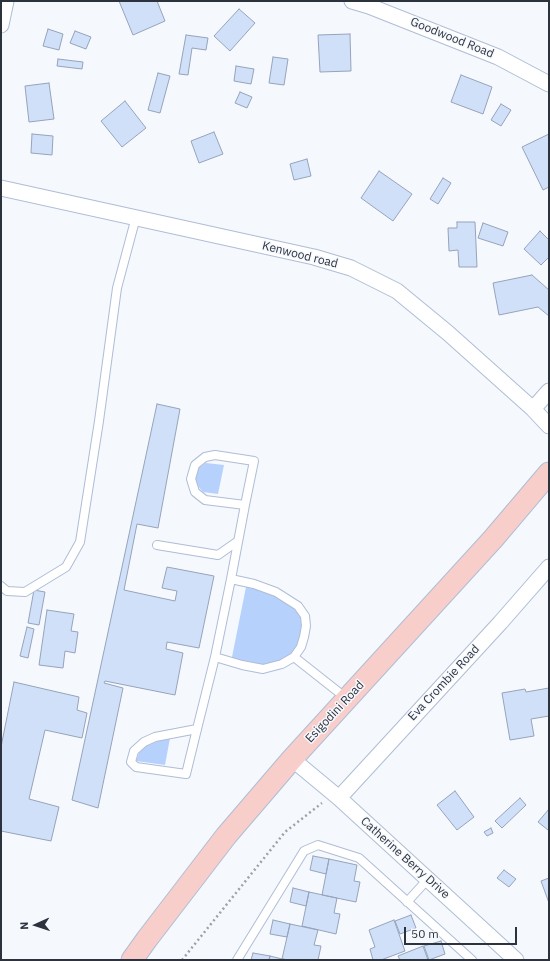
<!DOCTYPE html>
<style>
body{margin:0}
#map{position:relative;width:550px;height:961px;overflow:hidden;background:#f5f8fd;font-family:"IBM Plex Sans",sans-serif}
canvas{display:block}
.frame{position:absolute;inset:0;border:2px solid #2d333d;pointer-events:none}
.north{position:absolute;left:16px;top:905px;width:40px;height:40px;-webkit-text-stroke:3px #f5f8fd;paint-order:stroke;rotate:267deg;font-size:11px;font-weight:700;line-height:16px;text-align:center;color:#2d333d}
.north::after{content:'';display:block;margin:auto;width:14px;height:18px;background:#2d333d;clip-path:polygon(50% 0,100% 100%,50% 72%,0 100%)}
.scale{position:absolute;left:404px;top:927px;width:113px;height:18px;box-sizing:border-box;border:2px solid #2d333d;border-top:0;padding-left:5px;font-size:12px;line-height:14px;white-space:nowrap;color:#2d333d;-webkit-text-stroke:3px #f5f8fd;paint-order:stroke}
</style>
<div id="map">
<canvas width="550" height="961"></canvas>
<div class="frame"></div>
<div class="north">N</div>
<div class="scale">50 m</div>
</div>
<script>
const g = document.querySelector('canvas').getContext('2d');
g.lineJoin = 'round';
function fill(path, color) { g.fillStyle = color; g.fill(path, 'evenodd'); }
const shape = rows => new Path2D(rows.map(r => 'M' + r).join(''));
function stroke(path, color, width, dash) { g.strokeStyle = color; g.lineWidth = width; g.lineCap = dash ? 'butt' : 'round'; g.setLineDash(dash || []); g.stroke(path); }
function label(font, color, halo, rows, align = 'center') {
  g.font = font + ' "IBM Plex Sans",sans-serif'; g.lineWidth = 3; g.setLineDash([]); g.textBaseline = 'middle'; g.strokeStyle = halo; g.fillStyle = color; for (const [text, x, y, turn = 0] of rows) {
    g.save(); g.translate(x, y); g.rotate((+turn || 0) * Math.PI / 180); g.textAlign = isNaN(turn) ? turn : align; if (halo) g.strokeText(text, 0, 0); g.fillText(text, 0, 0); g.restore();
  }
}
const green = shape([
 [206,463,224,465,218,494,203,492,197,485,195,475,199,468],
 [247,582,298,606,306,626,294,657,263,669,231,662],
 [170,738,165,765,136,761,139,753,146,746,155,742]
]);
const building = shape([
 [119,1,157,1,165,21,133,35,119,1],
 [239,9,255,23,230,51,214,36,239,9],
 [48,29,63,34,59,50,43,46,48,29],
 [75,31,91,37,86,49,70,43,75,31],
 [350,34,351,71,320,72,318,35,350,34],
 [186,35,208,38,206,50,192,48,188,75,179,74,186,35],
 [273,57,288,59,284,85,269,83,273,57],
 [58,59,83,62,82,69,57,66,58,59],
 [236,66,254,69,251,84,234,81,236,66],
 [158,73,170,76,160,113,148,110,158,73],
 [461,75,492,87,483,114,451,102,461,75],
 [49,83,54,119,29,122,25,86,49,83],
 [240,92,252,97,247,108,235,103,240,92],
 [125,101,146,128,122,147,101,121,125,101],
 [501,104,511,110,501,126,491,120,501,104],
 [214,132,223,154,199,163,191,141,214,132],
 [32,134,53,136,52,155,31,153,32,134],
 [549,134,549,187,543,190,522,147,549,134],
 [307,159,311,176,294,180,290,164,307,159],
 [379,171,412,194,393,221,361,198,379,171],
 [443,178,451,183,438,204,430,199,443,178],
 [457,222,475,222,477,267,459,267,458,250,449,251,448,228,457,228,457,222],
 [483,223,508,232,503,246,478,238,483,223],
 [540,231,549,240,549,257,541,265,524,249,540,231],
 [532,275,549,290,549,316,538,307,499,315,493,283,532,275],
 [157,404,180,409,158,528,137,524,124,590,175,601,177,591,162,588,167,567,214,576,199,648,167,642,166,649,183,653,175,695,105,681,104,683,123,688,98,808,72,800,157,404],
 [34,590,45,592,39,625,28,623,34,590],
 [47,610,74,614,71,631,78,632,75,653,65,651,63,668,39,665,47,610],
 [27,627,34,629,28,658,20,656,27,627],
 [14,682,79,697,77,710,87,713,82,738,45,730,29,799,59,807,51,841,1,831,1,747,14,682],
 [549,688,549,716,531,719,534,736,510,740,502,693,525,689,526,692,549,688],
 [455,791,474,817,457,830,437,805,455,791],
 [520,798,526,805,502,828,495,821,520,798],
 [549,809,549,829,548,830,538,822,549,809],
 [491,828,493,833,487,836,484,832,491,828],
 [313,856,329,859,326,874,310,870,313,856],
 [329,859,357,865,354,881,360,882,356,902,322,895,329,859],
 [504,870,516,879,509,887,497,878,504,870],
 [549,878,549,903,541,881,549,878],
 [293,888,309,892,306,906,290,902,293,888],
 [309,892,337,898,334,913,340,914,336,934,302,926,309,892],
 [411,915,416,928,400,934,395,921,411,915],
 [273,920,290,924,287,937,270,934,273,920],
 [394,920,405,951,381,960,373,960,370,949,375,947,369,930,394,920],
 [290,924,318,930,314,945,321,946,318,960,289,960,282,959,290,924],
 [441,941,445,954,429,960,424,946,441,941],
 [423,946,428,960,400,960,398,956,423,946],
 [253,953,270,956,269,960,251,960,253,953],
 [270,956,282,959,289,960,269,960,270,956]
]);
const path = shape([
 [182,960,285,832,322,803]
]);
const service = shape([
 [157,545,218,555,238,541],
 [231,579,254,584,276,592,298,606,305,616,306,626,304,637,301,647,294,657,282,664,263,669,242,665,215,657,231,579],
 [231,579,245,505,205,500,195,492,191,479,195,465,205,457,215,455,254,461,245,505],
 [1,586,7,591,25,592,66,567,80,542,99,421,117,288,136,217],
 [294,657,346,698],
 [197,729,186,774,136,767,131,762,134,751,144,742,155,737,197,729,215,657],
 [407,902,428,879],
 [237,960,304,851,318,845,359,858,472,960]
]);
const minor = shape([
 [352,1,369,6,498,57,549,84],
 [1,25,6,1],
 [1,188,314,257,351,268,397,291,448,333,533,409,549,426],
 [533,409,549,391],
 [292,759,339,798,516,960],
 [339,798,500,623,549,567]
]);
const secondary = shape([
 [132,960,147,939,226,836,292,759,493,539,549,473]
]);
const streetNames = [
 ["Goodwood Road",452,38,22],
 ["Kenwood road",300,255,14],
 ["Eva Crombie Road",444,683,-47],
 ["Esigodini Road",335,712,-47],
 ["Catherine Berry Drive",405,858,42]
];
fill(green, '#b7d1fd');
fill(building, '#d1e0f9');
stroke(building, '#95a3bb', 1);
stroke(service, '#afbdd5', 10);
stroke(minor, '#afbdd5', 17);
stroke(secondary, '#afbdd5', 23);
stroke(path, '#9da1a9', 2.5, [2, 3]);
stroke(service, '#fff', 8);
stroke(minor, '#fff', 15);
stroke(secondary, '#f8cecb', 21);
label('12px', '#2d333d', '#f5f8fd', streetNames);
</script>
